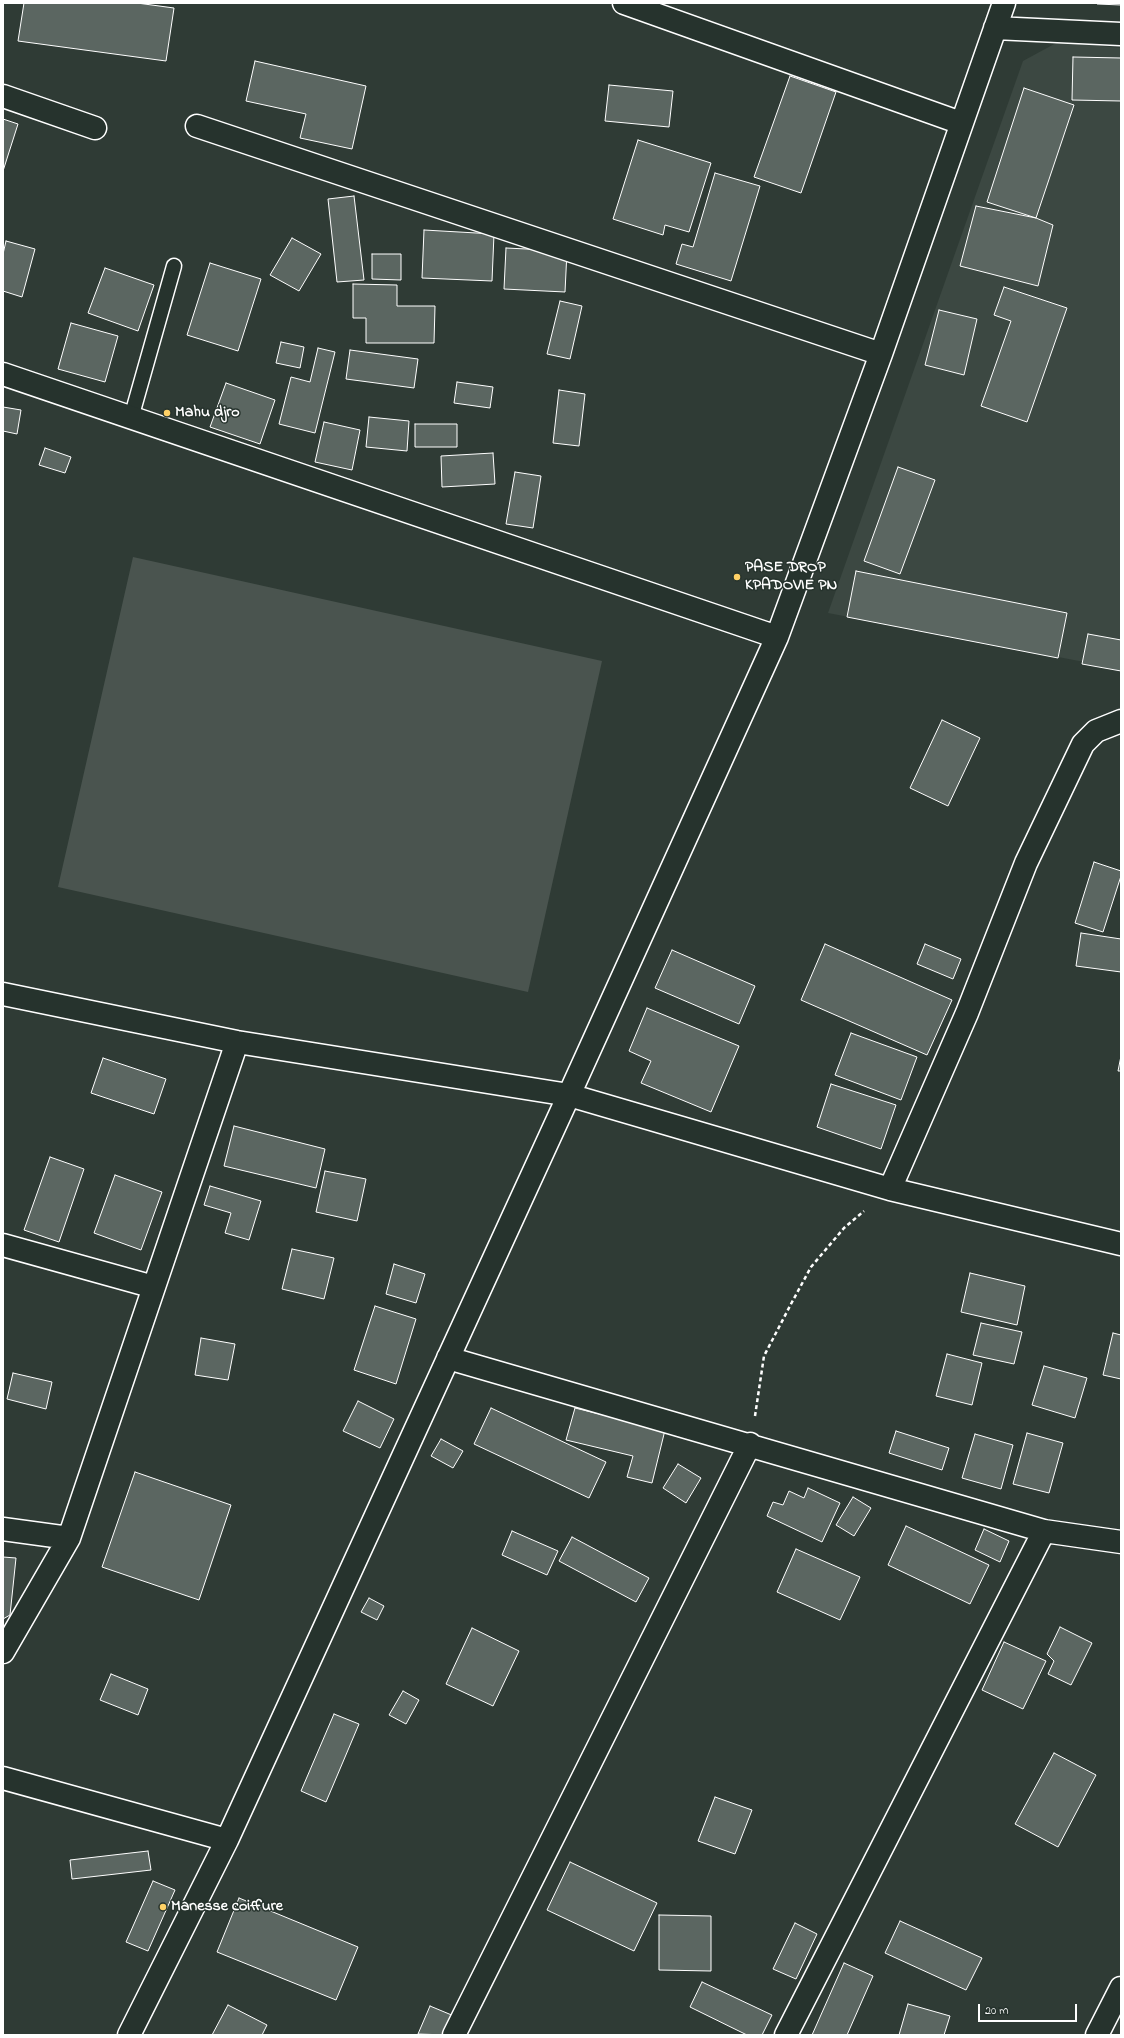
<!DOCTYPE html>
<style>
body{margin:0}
#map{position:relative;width:1124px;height:2038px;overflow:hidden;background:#2f3b35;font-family:"Indie Flower",sans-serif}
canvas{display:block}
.frame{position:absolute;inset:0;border:4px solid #fff;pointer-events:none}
.scale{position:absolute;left:978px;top:2004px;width:99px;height:18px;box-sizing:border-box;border:2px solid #fff;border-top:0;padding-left:5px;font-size:12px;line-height:14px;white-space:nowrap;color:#fff;-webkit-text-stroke:3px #26332d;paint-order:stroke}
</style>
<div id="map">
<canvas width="1124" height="2038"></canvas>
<div class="frame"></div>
<div class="scale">20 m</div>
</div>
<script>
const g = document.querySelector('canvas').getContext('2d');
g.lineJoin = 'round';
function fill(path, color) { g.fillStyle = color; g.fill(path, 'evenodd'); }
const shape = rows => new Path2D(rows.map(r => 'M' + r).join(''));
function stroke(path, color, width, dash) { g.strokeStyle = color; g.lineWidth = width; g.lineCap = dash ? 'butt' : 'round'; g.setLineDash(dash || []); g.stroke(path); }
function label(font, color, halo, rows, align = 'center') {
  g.font = font + ' "Indie Flower",sans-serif'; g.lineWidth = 3; g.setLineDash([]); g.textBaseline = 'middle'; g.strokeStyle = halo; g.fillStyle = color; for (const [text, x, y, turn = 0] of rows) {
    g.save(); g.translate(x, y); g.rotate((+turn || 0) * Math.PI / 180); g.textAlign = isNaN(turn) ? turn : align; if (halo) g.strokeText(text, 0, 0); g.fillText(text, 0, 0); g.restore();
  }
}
const built = shape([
 [1058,42,1121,48,1121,669,828,613,1023,61]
]);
const green = shape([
 [133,557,602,661,528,992,58,887]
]);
const building = shape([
 [24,3,137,3,174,8,166,61,18,41,24,3],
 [1121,3,1121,5,1097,4,1097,3,1121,3],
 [1073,57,1121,58,1121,101,1072,100,1073,57],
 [255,61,366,86,352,149,300,138,306,114,246,101,255,61],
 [790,76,836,92,801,193,754,177,790,76],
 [609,85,673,91,669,127,605,121,609,85],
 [1024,88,1074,105,1036,218,987,202,1024,88],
 [3,119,18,124,3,171,3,119],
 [638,140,711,163,689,232,665,225,663,235,613,219,638,140],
 [715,173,760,186,731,281,676,264,682,244,693,247,715,173],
 [354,196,364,280,337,282,328,199,354,196],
 [976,206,1036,218,1053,225,1038,286,960,266,976,206],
 [424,230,494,234,492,281,422,278,424,230],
 [292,238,321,254,299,291,270,275,292,238],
 [6,241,35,249,22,297,3,291,3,254,6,241],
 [506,248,567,251,565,292,504,289,506,248],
 [372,254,401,254,401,280,372,279,372,254],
 [210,263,261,279,238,351,187,335,210,263],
 [105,268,154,285,138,331,88,313,105,268],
 [353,284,397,285,397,306,435,306,434,343,366,343,366,318,353,318,353,284],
 [1004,287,1067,308,1027,422,981,406,1011,321,994,315,1004,287],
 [560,301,582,306,570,359,547,354,560,301],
 [939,310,977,319,964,375,925,365,939,310],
 [71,323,118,336,105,382,58,369,71,323],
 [281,342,304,347,300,368,276,363,281,342],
 [318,348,335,352,315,433,279,424,291,377,310,382,318,348],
 [350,350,418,359,414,388,346,379,350,350],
 [457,382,493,387,490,408,454,403,457,382],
 [226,383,275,400,260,444,210,427,226,383],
 [559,390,585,394,579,446,553,443,559,390],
 [3,407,21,410,17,434,3,431,3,407],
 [369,417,409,421,407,451,366,447,369,417],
 [324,422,360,430,352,470,315,462,324,422],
 [415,424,457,424,457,447,415,447,415,424],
 [45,448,71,457,65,473,39,465,45,448],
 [493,453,495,484,442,487,441,456,493,453],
 [898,467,935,480,900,574,864,561,898,467],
 [515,472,541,476,533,528,506,524,515,472],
 [856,571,1067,613,1058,658,847,617,856,571],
 [1088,634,1121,640,1121,671,1082,664,1088,634],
 [942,720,980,738,948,806,910,788,942,720],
 [1094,862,1121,871,1121,876,1103,932,1075,923,1094,862],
 [1081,933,1121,939,1121,972,1076,966,1081,933],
 [825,944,952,1000,927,1055,801,1000,825,944],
 [925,944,961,959,953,979,917,964,925,944],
 [672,950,755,986,739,1024,655,988,672,950],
 [647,1008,739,1046,711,1112,641,1083,651,1061,629,1051,647,1008],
 [851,1033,917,1057,901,1100,835,1075,851,1033],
 [1121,1056,1121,1071,1118,1071,1121,1056],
 [103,1058,166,1079,154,1114,91,1093,103,1058],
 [831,1084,896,1105,881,1149,817,1127,831,1084],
 [234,1126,325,1149,316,1188,224,1166,234,1126],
 [50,1157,84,1169,59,1242,24,1230,50,1157],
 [325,1171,366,1179,357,1221,316,1212,325,1171],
 [115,1175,162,1192,141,1250,94,1233,115,1175],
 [210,1186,261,1201,249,1240,225,1233,231,1213,204,1205,210,1186],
 [292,1249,334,1258,324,1299,282,1289,292,1249],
 [394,1264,425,1274,416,1303,386,1294,394,1264],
 [970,1273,1025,1286,1017,1325,961,1312,970,1273],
 [375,1306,416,1319,396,1384,354,1370,375,1306],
 [981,1323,1022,1332,1014,1364,973,1355,981,1323],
 [1113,1333,1121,1335,1121,1379,1103,1375,1113,1333],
 [201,1338,235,1344,228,1380,195,1375,201,1338],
 [947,1354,982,1363,972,1405,936,1396,947,1354],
 [1044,1366,1087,1378,1075,1418,1032,1405,1044,1366],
 [13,1373,52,1382,46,1409,7,1399,13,1373],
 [358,1401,394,1419,380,1448,343,1431,358,1401],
 [491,1408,606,1462,589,1498,474,1444,491,1408],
 [575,1408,665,1430,652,1483,627,1477,633,1456,566,1440,575,1408],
 [896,1431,949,1448,942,1470,889,1453,896,1431],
 [1027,1433,1063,1443,1049,1493,1013,1484,1027,1433],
 [975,1434,1013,1445,1001,1489,962,1478,975,1434],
 [441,1439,463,1451,453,1468,431,1456,441,1439],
 [678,1464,701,1478,686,1503,663,1488,678,1464],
 [135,1472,231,1505,199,1600,102,1567,135,1472],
 [808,1488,840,1503,822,1542,767,1516,773,1502,783,1505,789,1491,804,1498,808,1488],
 [853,1497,871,1508,854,1536,836,1525,853,1497],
 [906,1526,989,1565,970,1604,888,1565,906,1526],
 [984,1529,1009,1541,1000,1562,975,1550,984,1529],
 [512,1531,558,1551,547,1575,502,1555,512,1531],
 [572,1537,649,1578,636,1602,559,1561,572,1537],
 [796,1549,860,1577,840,1620,777,1592,796,1549],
 [3,1557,16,1558,10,1615,3,1619,3,1557],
 [369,1598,384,1606,377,1620,361,1612,369,1598],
 [1060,1627,1092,1643,1071,1685,1048,1674,1054,1661,1047,1654,1060,1627],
 [472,1628,519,1651,493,1706,446,1684,472,1628],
 [1004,1642,1046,1661,1023,1709,982,1690,1004,1642],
 [111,1674,148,1689,138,1715,100,1700,111,1674],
 [403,1691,419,1700,406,1724,389,1715,403,1691],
 [334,1714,359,1724,326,1802,301,1791,334,1714],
 [1054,1753,1096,1775,1058,1847,1015,1824,1054,1753],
 [715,1797,752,1810,735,1854,698,1841,715,1797],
 [148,1851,151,1870,72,1879,70,1860,148,1851],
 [570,1862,657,1903,634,1951,547,1910,570,1862],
 [153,1881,175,1890,148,1951,126,1942,153,1881],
 [239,1898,358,1947,336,2000,217,1952,239,1898],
 [659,1915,711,1916,711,1971,659,1970,659,1915],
 [900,1921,982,1958,966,1990,885,1953,900,1921],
 [795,1923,817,1934,796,1979,773,1969,795,1923],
 [844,1963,873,1976,847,2035,812,2035,844,1963],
 [702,1982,772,2015,762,2035,747,2035,690,2007,702,1982],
 [908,2004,950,2016,944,2035,899,2035,908,2004],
 [228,2005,267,2025,262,2035,212,2035,228,2005],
 [430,2006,454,2016,446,2035,418,2034,430,2006]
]);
const path = shape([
 [755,1416,764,1356,791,1304,811,1267,844,1228,864,1211]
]);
const lane = shape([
 [131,418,174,266]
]);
const street = shape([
 [624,3,961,123],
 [995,28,1121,34],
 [3,96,95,128],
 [197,126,881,354],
 [3,374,777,637],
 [3,994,237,1042,569,1095,890,1189,1121,1244],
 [890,1189,967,1013,1026,863,1083,744,1096,731,1121,721],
 [3,1245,154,1287],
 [448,1358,1044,1531,1121,1542],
 [3,1529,69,1538],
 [3,1652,69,1538,237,1042],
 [3,1778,227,1840],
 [129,2035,227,1840,569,1095,777,637,881,354,1004,3],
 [454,2035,750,1444],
 [786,2035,1044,1531],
 [1097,2035,1121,1988]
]);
const markers = [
 [167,413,4,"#ffd166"],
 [737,577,4,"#ffd166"],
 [163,1907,4,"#ffd166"]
];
const poiNames = [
 ["Mahu djro",175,413],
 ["PASE DROP",745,568],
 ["KPADOVIE PN",745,586],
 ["Manesse coiffure",171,1907]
];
fill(built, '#3c4842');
fill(green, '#4a544f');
fill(building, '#5b6661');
stroke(building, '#fff', 1);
stroke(lane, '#fff', 17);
stroke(street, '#fff', 25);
stroke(path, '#fff', 2.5, [4, 3]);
stroke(lane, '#26332d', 14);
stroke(street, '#26332d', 22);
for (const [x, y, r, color] of markers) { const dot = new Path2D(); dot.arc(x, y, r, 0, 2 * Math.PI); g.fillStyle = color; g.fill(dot); stroke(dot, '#26332d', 1.5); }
label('bold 16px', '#fff', '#26332d', poiNames, 'left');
</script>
